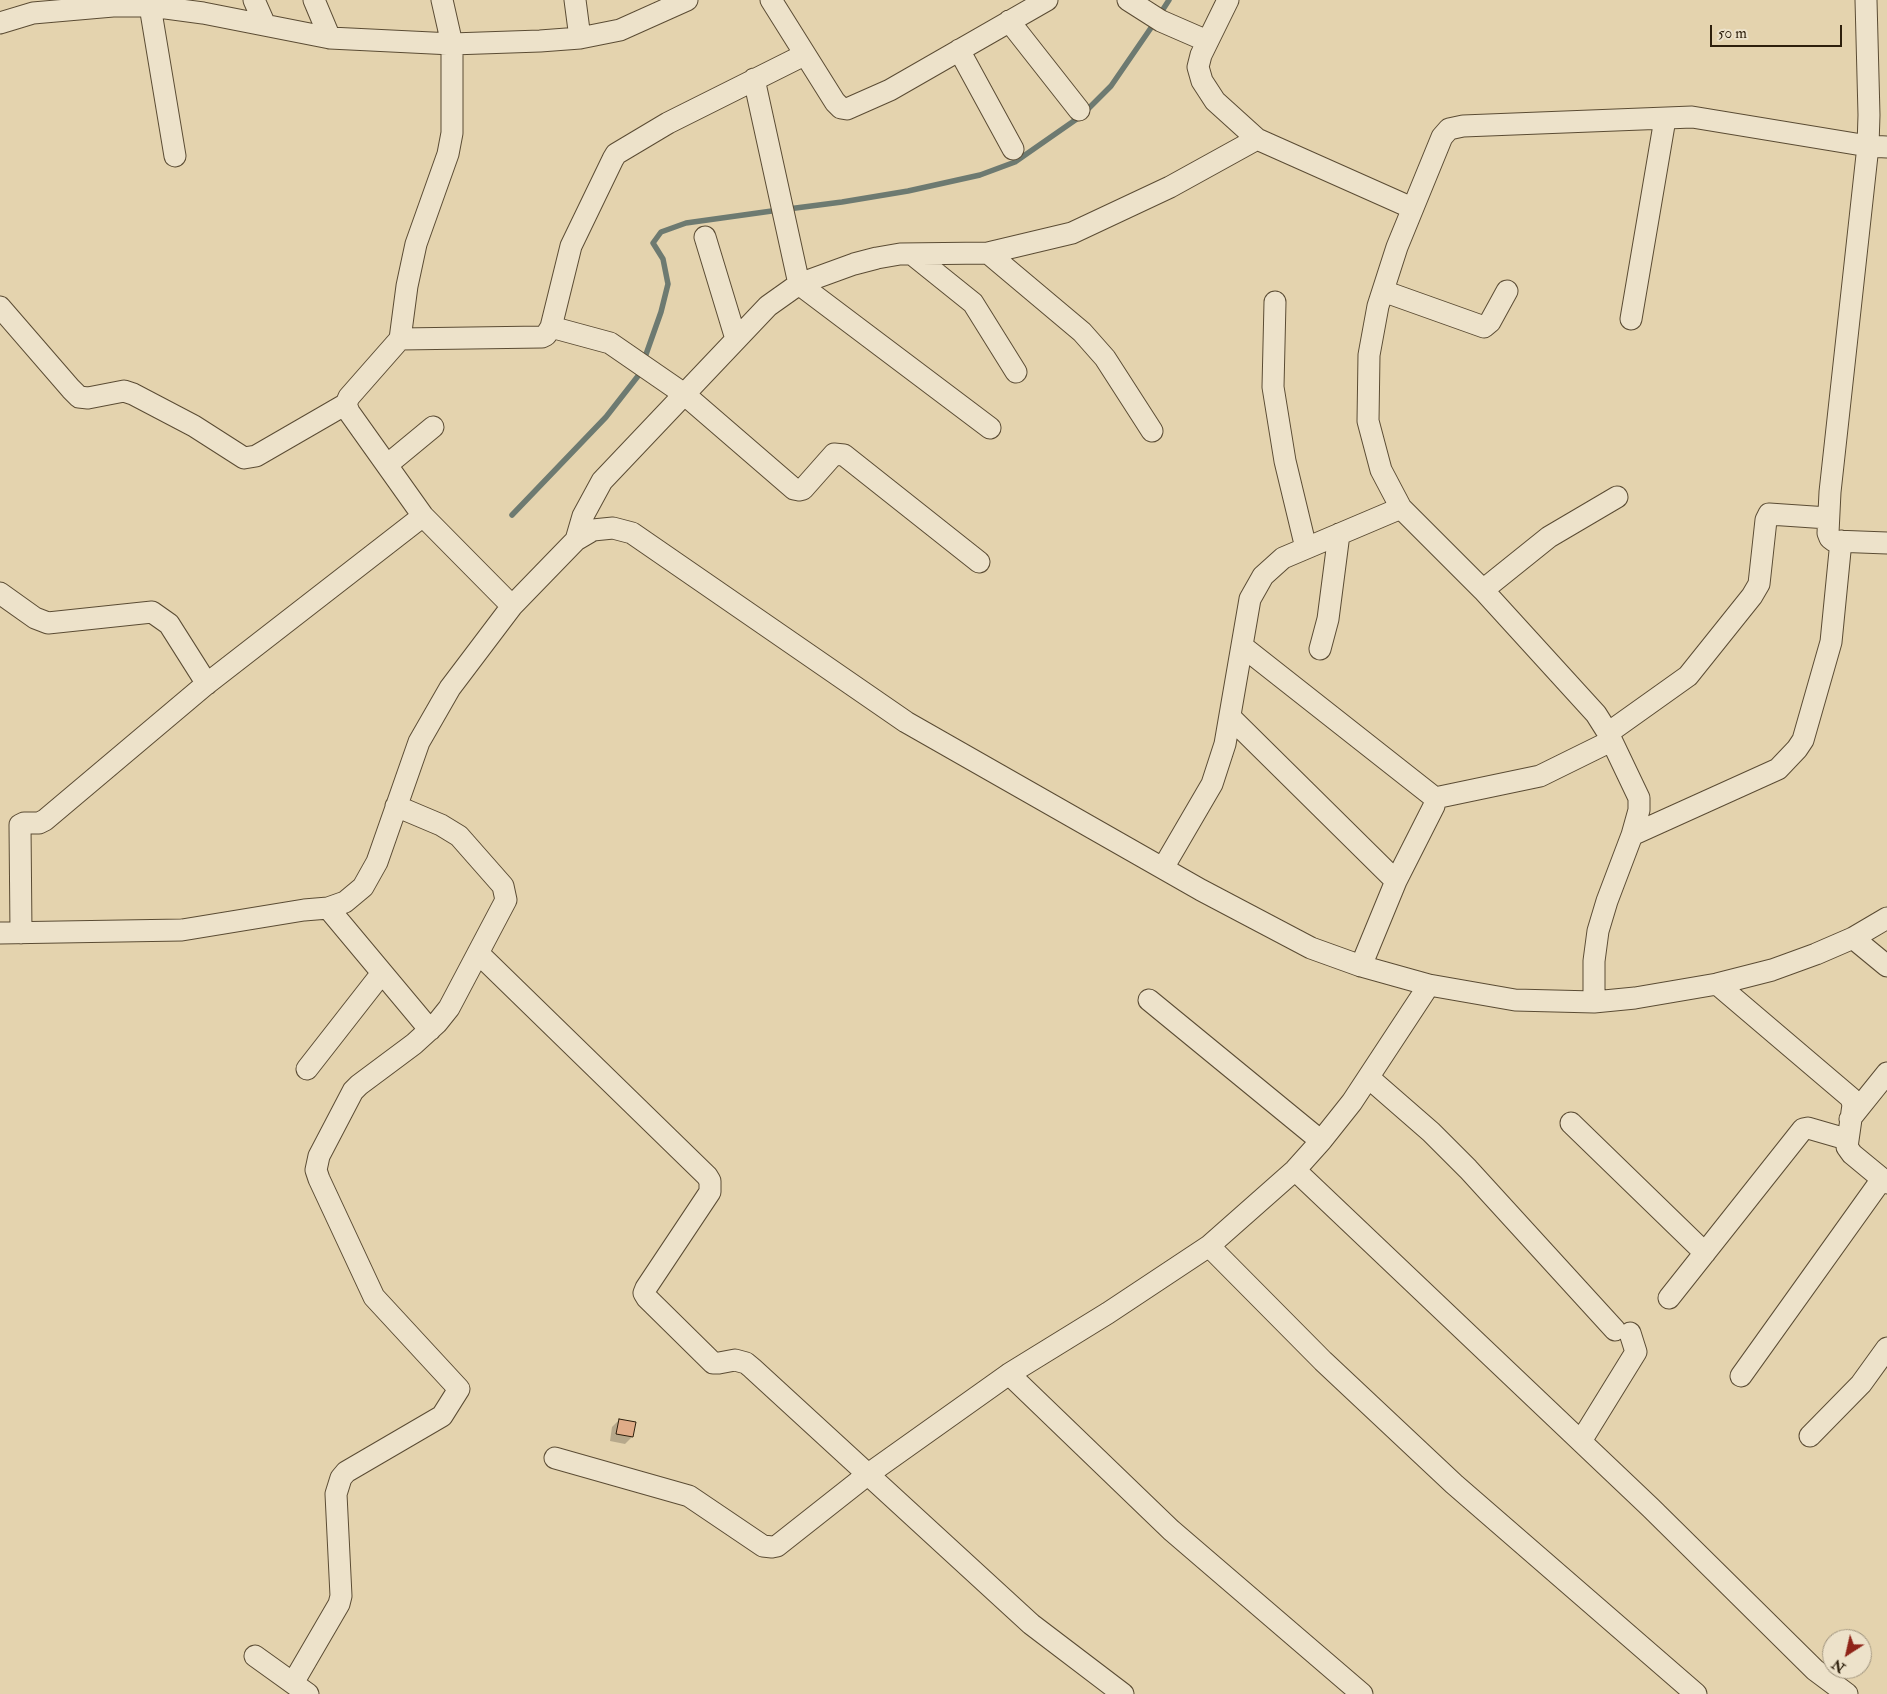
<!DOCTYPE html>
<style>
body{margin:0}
#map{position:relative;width:1887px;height:1694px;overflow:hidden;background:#e4d3ae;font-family:"IM FELL Double Pica",serif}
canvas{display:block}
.north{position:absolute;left:1822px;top:1629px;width:50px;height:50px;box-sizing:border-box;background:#ede2ca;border:1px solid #a0947e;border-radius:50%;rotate:215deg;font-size:14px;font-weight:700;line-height:20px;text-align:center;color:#2d1f0c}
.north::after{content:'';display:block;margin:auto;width:18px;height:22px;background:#8f2418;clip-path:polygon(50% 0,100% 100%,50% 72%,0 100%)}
.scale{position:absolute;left:1710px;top:25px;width:132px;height:22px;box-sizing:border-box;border:2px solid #2d1f0c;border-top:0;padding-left:6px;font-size:15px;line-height:18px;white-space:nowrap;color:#2d1f0c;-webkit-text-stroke:4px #ede2ca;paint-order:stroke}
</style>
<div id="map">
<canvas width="1887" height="1694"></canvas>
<div class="north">N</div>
<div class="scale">50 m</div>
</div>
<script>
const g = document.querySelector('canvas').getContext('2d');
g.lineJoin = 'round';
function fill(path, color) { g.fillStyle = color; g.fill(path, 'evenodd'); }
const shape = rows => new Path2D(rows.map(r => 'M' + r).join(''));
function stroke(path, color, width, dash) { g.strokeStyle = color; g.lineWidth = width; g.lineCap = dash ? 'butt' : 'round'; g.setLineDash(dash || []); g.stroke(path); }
const shadow = shape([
 [619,1420,634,1423,632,1437,625,1444,610,1441,612,1427]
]);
const stream = shape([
 [1160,14,1169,0],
 [788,209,842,202,908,191,980,175,1015,162,1081,116,1111,86,1155,22],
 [644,360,661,312,668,284,663,259,653,243,661,232,686,223,779,210],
 [512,515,606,417,638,376,641,369]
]);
const building = shape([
 [619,1419,636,1422,633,1437,616,1434,619,1419]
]);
const minor = shape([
 [149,0,175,156],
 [254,0,265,25],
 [314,0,330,38],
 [442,0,452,44,452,133,448,154,416,244,407,286,400,339,349,397,346,404,349,412,423,516,512,606],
 [575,0,580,38],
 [771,0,835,102,841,108,847,109,890,90,1047,0],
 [1128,0,1161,21,1207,41],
 [1228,0,1201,55,1198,67,1202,81,1215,101,1257,139,1412,208],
 [1866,0,1869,115,1868,146,1830,492,1828,533,1830,538,1834,541,1887,543],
 [1009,21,1079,110],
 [0,23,33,13,113,6,151,6,203,13,330,38,452,44,540,41,580,38,620,30,687,0],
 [959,50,1013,149],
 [754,79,799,284,990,428],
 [705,237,736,339],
 [988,253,1082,332,1105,358,1152,431],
 [912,254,973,303,1016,372],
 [1383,291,1484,327,1490,322,1507,291],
 [1275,302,1273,387,1285,461,1306,548],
 [0,307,71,389,79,397,88,398,124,391,133,394,194,426,244,458,256,456,346,404],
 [1631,319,1665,119],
 [551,327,610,343,684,394,794,489,799,490,803,489,834,454,844,455,979,562],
 [400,339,542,337,546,335,551,327,571,246,613,159,616,154,668,123,804,55],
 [387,465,433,427],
 [576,540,583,516,602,481,768,306,799,284,854,264,877,258,900,254,988,253,1072,233,1170,187,1257,139],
 [1483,590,1549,537,1617,497],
 [0,593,35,618,48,623,152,612,169,624,207,684],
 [1242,646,1435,798,1434,806,1396,881,1361,966],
 [1320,649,1328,619,1339,534],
 [1230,717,1396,881],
 [1608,733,1688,676,1752,596,1759,584,1766,520,1769,514,1828,518],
 [1435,798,1540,776,1611,741],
 [1632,835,1778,769,1797,749,1803,740,1831,642,1841,541],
 [1163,868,1212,784,1225,744,1250,599,1263,576,1283,558,1401,508],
 [328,908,430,1030],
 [0,933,182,930,304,910,328,908,345,902,363,887,377,862,419,742,450,688,512,606,576,540,593,530,613,528,632,533,906,722,1201,890,1311,948,1361,966,1429,985,1515,1000,1594,1002,1635,998,1717,984,1772,970,1816,954,1853,938,1887,918],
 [21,933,20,825,24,823,39,823,45,820,204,686,423,516],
 [1853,938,1887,966],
 [478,953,707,1176,710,1181,710,1192,646,1288,644,1293,647,1298,713,1363,719,1363,735,1360,746,1363,752,1368,1031,1624,1123,1694],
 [1717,984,1851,1098,1853,1105,1847,1147,1852,1154,1887,1183],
 [1149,1000,1321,1141],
 [1594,1002,1594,961,1598,931,1607,901,1632,835,1639,810,1639,798,1608,733,1596,714,1483,590,1401,508,1381,470,1368,421,1369,355,1378,306,1397,247,1442,137,1449,129,1463,126,1692,117,1868,146,1887,147],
 [307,1069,382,973],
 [1369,1078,1431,1132,1468,1169,1615,1330],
 [1850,1119,1887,1073],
 [1571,1123,1705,1253],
 [1295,1170,1651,1508,1815,1670,1847,1694],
 [1209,1246,1323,1361,1454,1484,1696,1694],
 [1669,1298,1803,1129,1808,1128,1846,1139],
 [1009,1374,1171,1530,1362,1694],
 [1741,1376,1882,1179],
 [1810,1436,1861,1384,1887,1348],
 [1581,1441,1636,1352,1630,1333],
 [555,1458,689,1496,763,1546,772,1547,777,1546,867,1475,1009,1374,1108,1313,1209,1246,1295,1170,1321,1141,1352,1102,1429,985],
 [255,1656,308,1694],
 [293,1683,339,1604,341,1596,336,1494,341,1478,346,1472,442,1416,459,1389,374,1297,319,1179,316,1170,319,1156,353,1091,359,1085,414,1044,437,1023,449,1008,506,900,503,886,459,836,441,825,396,806]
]);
fill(shadow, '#0003');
stroke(stream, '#6d7a71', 5.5);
fill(building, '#e0ac88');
stroke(building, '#2d1f0c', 1);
stroke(minor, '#5b4c34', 23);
stroke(minor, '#ede2ca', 21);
</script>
